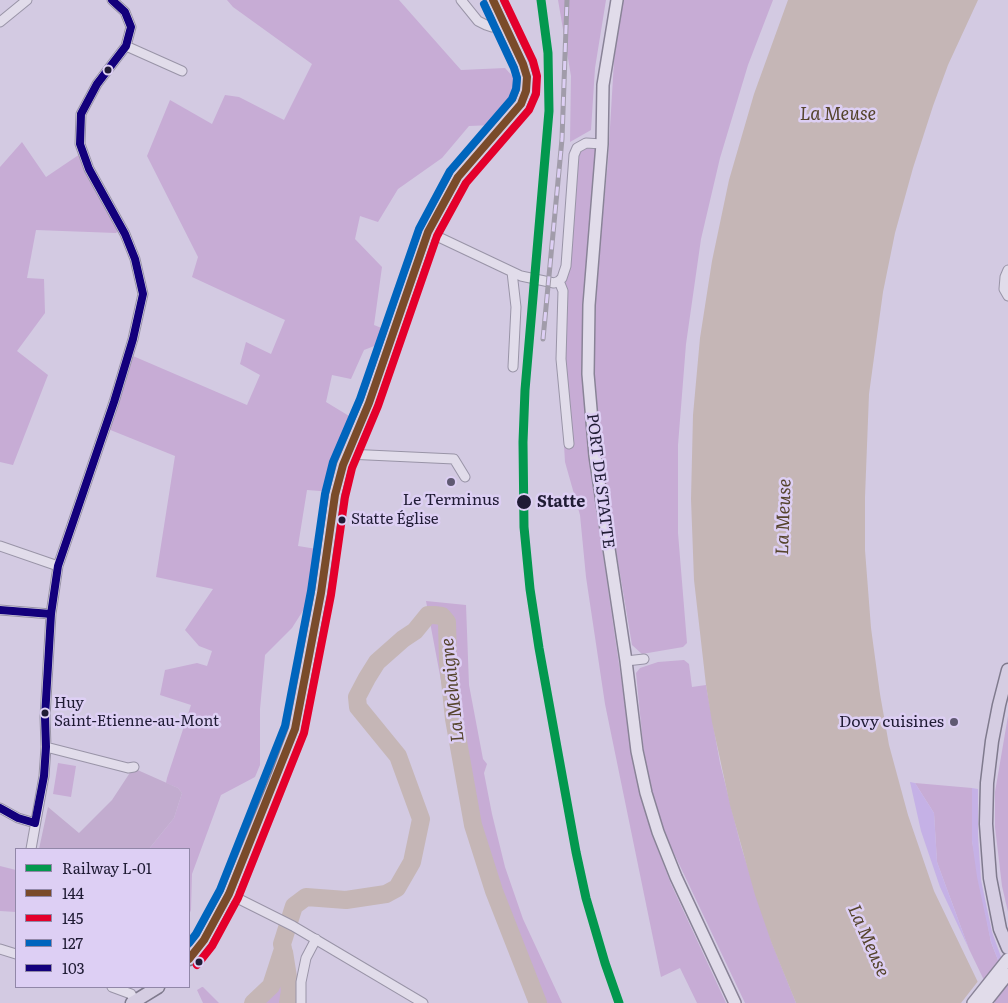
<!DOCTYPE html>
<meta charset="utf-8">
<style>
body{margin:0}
#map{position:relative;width:1008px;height:1003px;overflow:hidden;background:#d3cae2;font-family:Literata,serif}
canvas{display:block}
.legend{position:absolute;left:15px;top:848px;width:175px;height:140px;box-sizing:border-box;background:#ddcff4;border:1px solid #9187a8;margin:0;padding:6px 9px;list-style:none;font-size:15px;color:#201c35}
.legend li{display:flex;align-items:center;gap:10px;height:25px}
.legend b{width:25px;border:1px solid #9187a8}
</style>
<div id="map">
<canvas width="1008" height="1003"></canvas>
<ul class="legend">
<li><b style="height:6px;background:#03984e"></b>Railway L-01</li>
<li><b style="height:6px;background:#7a4b2a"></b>144</li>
<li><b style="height:6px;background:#e4002b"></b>145</li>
<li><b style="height:6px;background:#0065bd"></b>127</li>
<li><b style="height:6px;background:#13007c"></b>103</li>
</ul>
</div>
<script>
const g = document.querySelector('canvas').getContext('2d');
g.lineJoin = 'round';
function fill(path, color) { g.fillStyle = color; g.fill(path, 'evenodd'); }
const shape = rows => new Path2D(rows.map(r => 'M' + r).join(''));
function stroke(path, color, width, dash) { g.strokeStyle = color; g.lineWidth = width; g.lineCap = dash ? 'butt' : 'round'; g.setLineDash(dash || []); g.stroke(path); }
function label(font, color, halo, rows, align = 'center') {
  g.font = font + ' Literata,serif'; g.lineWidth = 5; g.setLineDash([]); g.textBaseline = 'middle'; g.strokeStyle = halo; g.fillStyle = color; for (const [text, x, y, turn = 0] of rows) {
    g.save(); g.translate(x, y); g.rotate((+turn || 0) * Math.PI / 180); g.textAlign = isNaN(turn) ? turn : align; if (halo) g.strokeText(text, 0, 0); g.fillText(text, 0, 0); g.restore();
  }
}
const green = shape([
 [227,0,399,0,461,70,505,68,518,82,516,99,493,125,469,126,442,158,398,189,378,222,360,216,355,239,382,267,374,325,384,329,377,345,364,350,351,379,332,375,326,402,354,419,340,456,333,492,307,490,298,546,323,550,319,572,311,577,310,585,312,590,304,609,292,628,265,655,260,709,260,765,255,777,221,795,192,874,191,910,189,915,189,849,149,849,174,818,182,793,178,788,166,783,167,778,191,705,160,695,165,670,197,663,207,666,212,651,199,646,185,630,213,589,156,577,175,456,108,429,133,356,247,405,260,375,240,364,246,342,271,354,285,320,192,277,198,257,147,156,170,100,212,124,225,95,239,97,284,120,312,64,233,7],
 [558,0,606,0,595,68,591,130,570,142,571,76],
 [622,0,773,0,748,65,720,158,701,239,686,344,678,445,678,533,687,643,683,647,642,654,632,645,602,466,595,389,594,331,598,265,608,161,614,61],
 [22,142,46,177,83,152,121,228,116,233,36,230,27,278,44,279,45,313,17,351,48,375,13,465,0,462,0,167],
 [602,144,589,305,595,456,590,466,632,753,640,795,652,834,671,884,726,1003,697,1003,680,968,661,977,605,704,586,577,580,515,565,462,564,445,569,444,561,359,562,278,577,148],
 [426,601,466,605,469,685,483,759,487,764,484,773,492,814,505,867,523,919,562,1003,534,1003,483,874,468,824],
 [684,660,689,664,692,687,706,685,720,763,741,846,772,943,796,1003,745,1003,662,828,649,785,643,744,636,673,640,668,658,662],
 [1008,716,1008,912,1002,886,995,827,995,792],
 [58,763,76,766,71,797,53,794],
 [915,783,972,788,972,841,991,942,1008,986,1008,1003,995,1003,969,949,937,862,934,813],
 [0,866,16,870,16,912,0,911],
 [283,949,290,990,288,1003,253,1003,271,986],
 [202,987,203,987,219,1003,203,1003,197,990]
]);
const sand = shape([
 [910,782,915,783,934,813,937,862,969,949,940,887,921,831],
 [972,788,978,789,978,836,981,880,992,932,1008,976,1008,986,991,942,977,877,972,841]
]);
const cemetery = shape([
 [133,768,178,788,182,793,174,818,149,849,39,849,48,807,79,833,112,800]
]);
const water = shape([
 [788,0,978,0,948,65,933,106,913,168,895,233,883,292,869,394,865,497,865,550,871,628,880,694,889,745,908,815,934,891,988,1003,796,1003,772,944,755,895,730,805,712,722,706,685,694,580,691,499,693,415,700,338,712,261,729,180,754,94]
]);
const pier = shape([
 [979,980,990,1003,961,1003]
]);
const river = shape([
 [284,952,290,990,288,1003],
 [253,1003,271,986,283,949,282,944,294,906,306,897,346,900,386,894,397,888,412,862,421,819,398,756,358,707,357,697,367,678,377,662,403,639,415,631,428,615,434,615,442,616,447,622,448,662,454,719,473,825,494,891,538,1003]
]);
const street = shape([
 [461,0,478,21,486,25,492,27,504,24],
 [0,22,27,0],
 [126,46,182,71],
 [428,232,521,276,554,283,559,281,562,278,566,266,574,155,577,148,586,143,602,144],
 [1008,270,1005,277,1004,289,1008,296],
 [512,272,516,307,513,367],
 [559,281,563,291,561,359,569,444],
 [347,454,454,459,465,477],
 [0,546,58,566],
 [0,610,51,614],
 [626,661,644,659],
 [46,747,128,768,134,767],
 [0,808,18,818,35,823],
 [31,849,44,776,46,747,45,717,51,614,58,566,114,402,133,339,143,294,135,259,125,234,89,169,80,144,81,114,97,84,126,46,131,27,125,12,112,0],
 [229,894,293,926,423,1003],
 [0,949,16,954],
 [112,987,131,994,135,1002],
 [301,1003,301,982,306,958,316,939]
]);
const secondary = shape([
 [617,0,603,85,602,144,589,305,588,374,595,456,626,661,637,751,646,793,658,832,676,877,735,1003],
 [973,1003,1008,959],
 [985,1003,1008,974]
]);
const primary = shape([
 [1008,670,999,705,992,741,987,783,986,824,990,878,1000,929,1008,948],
 [189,959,204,940,229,894,277,777,295,729,321,593,335,495,343,465,369,403,428,232,458,177,521,104,526,91,527,77,523,64,493,0],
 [132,1003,158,987]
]);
const rail = shape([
 [543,339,562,139,567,0]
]);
const bus1 = shape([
 [189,959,204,940,229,894,295,729,321,593,335,495,343,465,369,403,428,232,458,177,521,104,526,91,527,77,523,64,493,0]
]);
const bus2 = shape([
 [197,965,212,946,238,898,304,733,331,595,345,497,352,468,378,406,437,236,466,183,529,110,536,94,537,76,533,61,504,0]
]);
const bus3 = shape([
 [189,943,196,934,220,890,285,726,311,591,325,494,333,462,360,399,419,229,450,171,512,99,516,89,517,78,514,68,484,4]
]);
const bus4 = shape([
 [0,610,51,614],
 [0,808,18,818,35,823],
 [35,823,44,776,46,747,45,717,51,614,58,566,114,402,133,339,143,294,135,259,125,234,89,169,80,144,81,114,97,84,126,46,131,27,125,12,112,0]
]);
const rail1 = shape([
 [541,0,548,53,549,111,525,390,523,442,524,527,530,589,539,648,576,852,586,898,605,963,619,1003]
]);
const markers = [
 [108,70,4.5,"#201c35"],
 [451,482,5,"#5f5972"],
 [524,502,8,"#201c35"],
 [342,520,4.5,"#201c35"],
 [45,713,4.5,"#201c35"],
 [954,722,5,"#5f5972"],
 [199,962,4.5,"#201c35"]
];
const busNames = [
 ["Statte Église",351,520],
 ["Huy",54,704],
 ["Saint-Etienne-au-Mont",54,722]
];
const streetNames = [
 ["PORT DE STATTE",600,481,83]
];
const poiNames = [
 ["Le Terminus",451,500],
 ["Dovy cuisines",944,722,"right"]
];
const stopNames = [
 ["Statte",537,502]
];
const waterNames = [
 ["La Meuse",838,115],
 ["La Meuse",784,517,-88],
 ["La Mehaigne",453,690,-96],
 ["La Meuse",868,941,66]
];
fill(green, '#c7acd5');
fill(sand, '#c5b1e6');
fill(cemetery, '#c2accf');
fill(water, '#c5b6b6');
fill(pier, '#d3cae2');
stroke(river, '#c5b6b6', 18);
stroke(street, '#9994a7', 11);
stroke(secondary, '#898397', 14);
stroke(primary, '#7f7a8d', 15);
stroke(street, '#e1dcea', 9);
stroke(secondary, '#e1dcea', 11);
stroke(primary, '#d5cde2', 12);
stroke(rail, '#a19caa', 5);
stroke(rail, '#ddcff4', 3, [9]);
stroke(bus1, '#7a4b2a', 8);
stroke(bus2, '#e4002b', 8);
stroke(bus3, '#0065bd', 8);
stroke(bus4, '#13007c', 8);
stroke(rail1, '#03984e', 9);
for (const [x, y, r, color] of markers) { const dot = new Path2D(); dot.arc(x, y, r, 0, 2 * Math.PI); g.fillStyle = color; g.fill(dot); stroke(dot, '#ddcff4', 2); }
label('15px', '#201c35', '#ddcff4', busNames, 'left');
label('16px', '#201c35', '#ddcff4', streetNames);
label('16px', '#201c35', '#ddcff4', poiNames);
label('bold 16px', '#201c35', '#ddcff4', stopNames, 'left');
label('italic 18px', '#55442c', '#ddcff4', waterNames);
</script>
